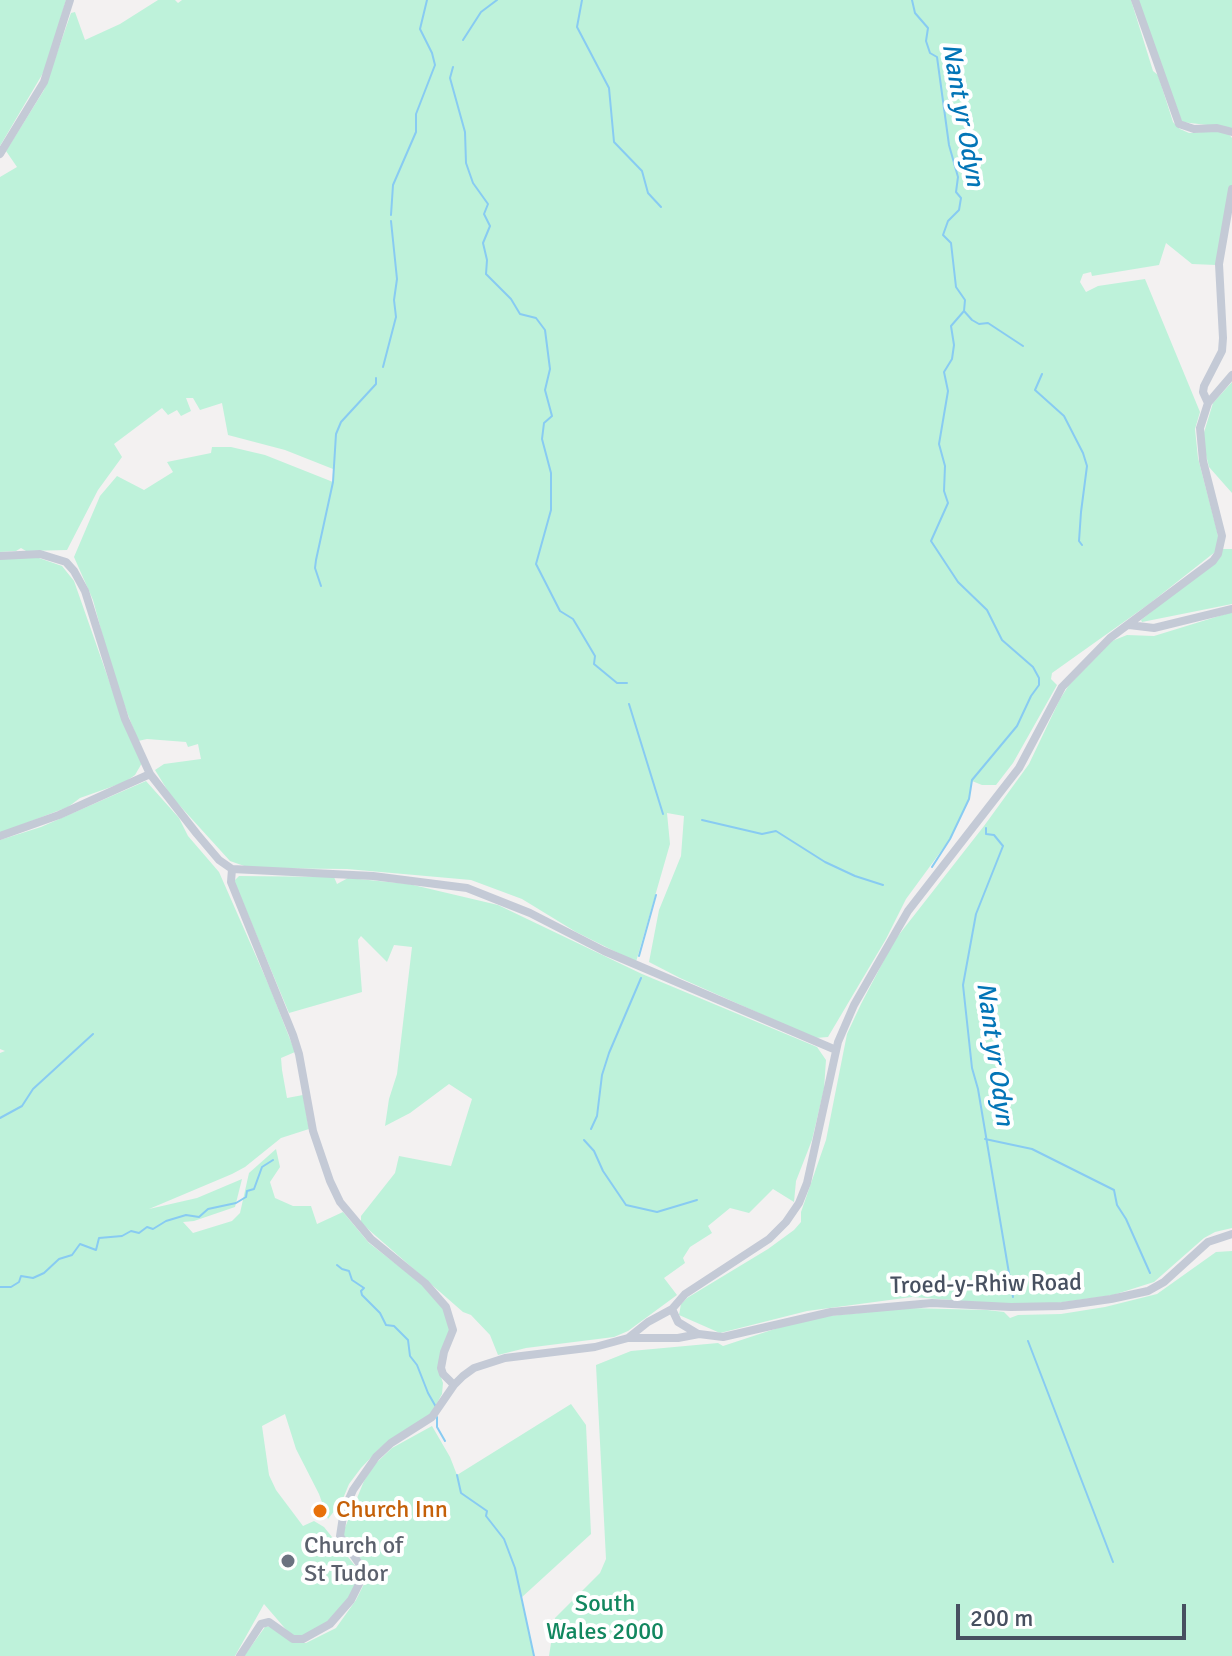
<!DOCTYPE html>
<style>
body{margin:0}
#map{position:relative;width:1232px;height:1656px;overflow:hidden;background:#f3f1f1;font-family:Signika,sans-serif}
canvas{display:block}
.scale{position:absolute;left:956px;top:1604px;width:230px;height:36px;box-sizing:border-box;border:4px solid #475060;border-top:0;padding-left:10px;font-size:24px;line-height:28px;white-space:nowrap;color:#475060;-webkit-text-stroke:6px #fff;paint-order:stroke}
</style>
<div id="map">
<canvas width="1232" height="1656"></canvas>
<div class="scale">200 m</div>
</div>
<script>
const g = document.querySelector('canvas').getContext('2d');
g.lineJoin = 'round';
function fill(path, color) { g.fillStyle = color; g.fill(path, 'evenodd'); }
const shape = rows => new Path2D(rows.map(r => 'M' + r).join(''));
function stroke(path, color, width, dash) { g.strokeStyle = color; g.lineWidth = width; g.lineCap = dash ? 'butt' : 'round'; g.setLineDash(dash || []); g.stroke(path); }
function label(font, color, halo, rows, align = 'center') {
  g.font = font + ' Signika,sans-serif'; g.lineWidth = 8; g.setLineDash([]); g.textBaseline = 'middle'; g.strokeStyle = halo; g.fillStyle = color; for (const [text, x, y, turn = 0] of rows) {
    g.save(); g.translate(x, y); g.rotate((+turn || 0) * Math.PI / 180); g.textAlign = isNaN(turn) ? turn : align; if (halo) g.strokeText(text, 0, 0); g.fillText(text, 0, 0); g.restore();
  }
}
const green = shape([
 [0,0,66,0,46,68,0,146],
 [158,0,175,0,178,3,182,0,1131,0,1153,71,1158,75,1173,122,1180,129,1189,133,1216,131,1228,133,1232,138,1232,186,1216,265,1192,264,1166,243,1159,265,1092,276,1091,272,1083,274,1080,282,1086,292,1098,286,1145,279,1200,412,1195,429,1198,458,1217,531,1219,542,1215,552,1149,604,1052,673,1051,679,1057,685,1013,763,996,785,982,785,972,781,969,799,950,839,906,899,886,939,828,1037,815,1038,680,978,649,962,659,910,681,856,684,816,667,813,670,844,636,962,576,932,522,899,471,880,347,869,250,868,230,861,171,796,155,770,164,764,201,759,198,744,188,747,186,742,147,739,138,741,114,678,93,600,74,557,100,496,117,476,144,490,173,472,167,462,211,453,212,447,231,447,265,455,333,482,333,469,285,450,228,435,222,403,200,410,193,398,186,398,191,411,181,416,177,410,168,415,162,408,114,444,122,457,98,490,67,550,26,551,21,548,16,551,0,552,0,177,17,167,6,151,44,90,71,13,75,12,85,40,120,24],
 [1138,0,1232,0,1232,128,1182,122],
 [1232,382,1232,493,1209,467,1202,439,1213,403],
 [1223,549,1232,549,1232,604,1142,622,1141,620,1220,557],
 [36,557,62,566,74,581,114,695,142,763,135,775,125,782,80,798,68,807,0,833,0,558],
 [1232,612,1232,1228,1215,1232,1204,1238,1154,1282,1113,1295,1057,1303,991,1303,912,1297,807,1311,720,1333,679,1315,681,1304,687,1298,768,1249,794,1230,801,1222,801,1212,826,1140,847,1034,861,1004,894,941,984,826,1029,764,1060,699,1069,685,1112,641,1127,635,1154,636],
 [146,781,179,818,188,836,219,872,270,988,295,1052,281,1058,282,1070,287,1098,303,1095,309,1129,281,1138,245,1167,232,1174,149,1209,197,1198,242,1179,235,1207,194,1221,183,1222,193,1233,232,1221,240,1213,249,1173,276,1149,280,1167,270,1182,275,1198,293,1206,311,1206,317,1224,343,1212,369,1243,427,1288,444,1308,450,1332,438,1368,443,1383,442,1394,431,1414,380,1448,361,1468,349,1484,342,1501,328,1519,319,1494,296,1449,285,1414,262,1426,269,1475,276,1490,303,1526,314,1521,324,1527,360,1572,351,1596,327,1622,304,1635,296,1637,289,1633,264,1604,235,1656,0,1656,0,1053,5,1051,0,1049,0,840,41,827],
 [239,876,334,877,337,884,348,878,409,884,498,905,642,974,817,1047,826,1060,824,1089,812,1140,796,1181,794,1202,773,1189,749,1213,730,1208,708,1226,712,1233,690,1247,683,1258,685,1263,664,1278,677,1295,628,1331,614,1337,526,1348,498,1355,490,1335,471,1315,463,1312,361,1223,361,1216,395,1173,399,1156,451,1166,472,1099,449,1084,410,1113,385,1126,389,1099,397,1074,412,947,394,945,387,962,361,936,358,940,362,992,289,1013,234,881],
 [1232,1251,1232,1656,549,1656,555,1618,600,1573,606,1559,596,1365,631,1351,718,1343,723,1346,799,1321,830,1316,907,1308,987,1310,1004,1312,1010,1318,1018,1315,1061,1314,1105,1307,1157,1294,1216,1252],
 [571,1404,586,1425,591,1534,521,1598,534,1656,244,1656,265,1627,272,1626,294,1643,306,1643,336,1628,356,1600,367,1578,367,1567,344,1538,344,1530,364,1481,375,1464,392,1448,432,1426,450,1457,457,1475]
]);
const stream = shape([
 [582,0,577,27,609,88,614,142,642,171,648,193,661,207],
 [912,0,915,13,928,28,926,41,930,53,937,57,949,145,958,177,956,192,961,198,959,210,948,221,943,235,951,243,956,287,965,300,964,311,951,326,954,345,952,359,944,372,948,391,939,444,945,466,944,491,948,503,931,541,958,582,987,610,1002,640,1033,667,1039,678,1039,685,1031,696,1017,726,972,780,969,799,950,839,932,867],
 [463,40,481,12,497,0],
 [453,67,450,78,465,132,466,163,473,183,488,204,484,214,490,226,483,243,487,260,486,274,511,299,520,314,536,318,545,330,550,369,545,390,552,416,544,423,542,439,551,473,551,510,536,564,560,611,573,619,579,629,595,656,594,664,617,683,627,683],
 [391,215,393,185,416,132,416,114,435,65,432,53,420,29,427,0],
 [964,311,972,320,979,324,988,323,1023,346],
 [383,367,396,317,394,300,397,279,391,221],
 [1042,374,1035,390,1064,416,1083,453,1087,466,1081,512,1079,541,1082,545],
 [321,586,315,568,316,560,333,482,336,434,341,422,376,384,376,378],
 [629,704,663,814],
 [702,820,762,834,776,831,825,862,855,876,883,885],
 [986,828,986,834,994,835,1003,846,976,914,963,985,972,1068,978,1089,1013,1297],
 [639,956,656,895],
 [0,1118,22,1106,33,1089,93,1034],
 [591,1129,597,1116,602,1075,609,1053,641,978],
 [985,1139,1032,1149,1114,1190,1117,1205,1126,1219,1150,1273],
 [584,1140,594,1151,603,1171,626,1205,657,1212,697,1200],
 [337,1265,342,1269,349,1271,352,1280,364,1288,361,1291,362,1295,380,1313,386,1325,394,1326,408,1340,410,1356,417,1365,428,1393,436,1407],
 [0,1287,11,1287,19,1282,21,1276,33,1278,44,1273,59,1259,72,1255,80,1244,96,1250,99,1238,122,1236,131,1231,139,1233,147,1227,153,1229,166,1221,186,1215,199,1217,208,1209,236,1203,246,1197,247,1191,254,1189,262,1167,273,1160],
 [1028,1341,1113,1562],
 [437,1417,437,1427,445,1441],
 [457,1475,461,1493,487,1511,486,1516,504,1539,515,1568,534,1656]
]);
const street = shape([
 [1135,0,1179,124,1194,129,1217,128,1232,132],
 [0,154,44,82,70,0],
 [1208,403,1203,392,1204,386,1222,351,1223,338,1219,264,1232,189],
 [0,556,40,554,66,562,74,571,85,591,125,719,150,774,197,834,219,860,232,869,373,876,467,888,530,913,604,951,836,1050],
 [1129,625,1154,628,1232,609],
 [0,836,59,815,150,774],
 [232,869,231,882,293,1035,299,1054,313,1131,330,1181,340,1202,371,1239,425,1283,446,1307,453,1330,444,1352,441,1368,443,1374,454,1385],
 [672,1309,685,1294,769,1239,786,1222,799,1203,807,1183,838,1042,854,1005,908,911,1019,768,1062,687,1110,638,1213,561,1218,554,1222,536,1203,461,1200,428,1208,403,1232,375],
 [672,1309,678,1322,698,1334],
 [629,1338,678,1338,699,1334,723,1337,831,1312,932,1303,1011,1307,1062,1306,1111,1299,1148,1291,1164,1282,1208,1242,1232,1234],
 [240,1656,261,1624,269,1622,293,1639,303,1639,330,1624,351,1600,365,1572,340,1536,344,1510,353,1490,376,1457,391,1443,432,1417,454,1385,463,1376,474,1368,505,1358,595,1347,628,1338,648,1322,672,1309]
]);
const markers = [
 [320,1511,8,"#e8710a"],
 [288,1561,8,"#6b7280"]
];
const streetNames = [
 ["Troed-y-Rhiw Road",986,1285,-1]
];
const foodNames = [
 ["Church Inn",336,1511]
];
const worshipNames = [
 ["Church of",304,1547],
 ["St Tudor",304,1575]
];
const parkNames = [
 ["South",605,1605],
 ["Wales 2000",605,1633]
];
const waterNames = [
 ["Nant yr Odyn",962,115,80],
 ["Nant yr Odyn",994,1054,82]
];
fill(green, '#bef2da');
stroke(stream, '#88cbf2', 2);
stroke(street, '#c4cad6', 8);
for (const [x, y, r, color] of markers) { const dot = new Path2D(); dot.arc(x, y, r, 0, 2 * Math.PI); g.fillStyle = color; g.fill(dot); stroke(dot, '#fff', 3); }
label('24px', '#475060', '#fff', streetNames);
label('24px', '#c56008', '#fff', foodNames, 'left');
label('24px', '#5b616d', '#fff', worshipNames, 'left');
label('24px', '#12875f', '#fff', parkNames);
label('italic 26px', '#0375b7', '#fff', waterNames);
</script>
